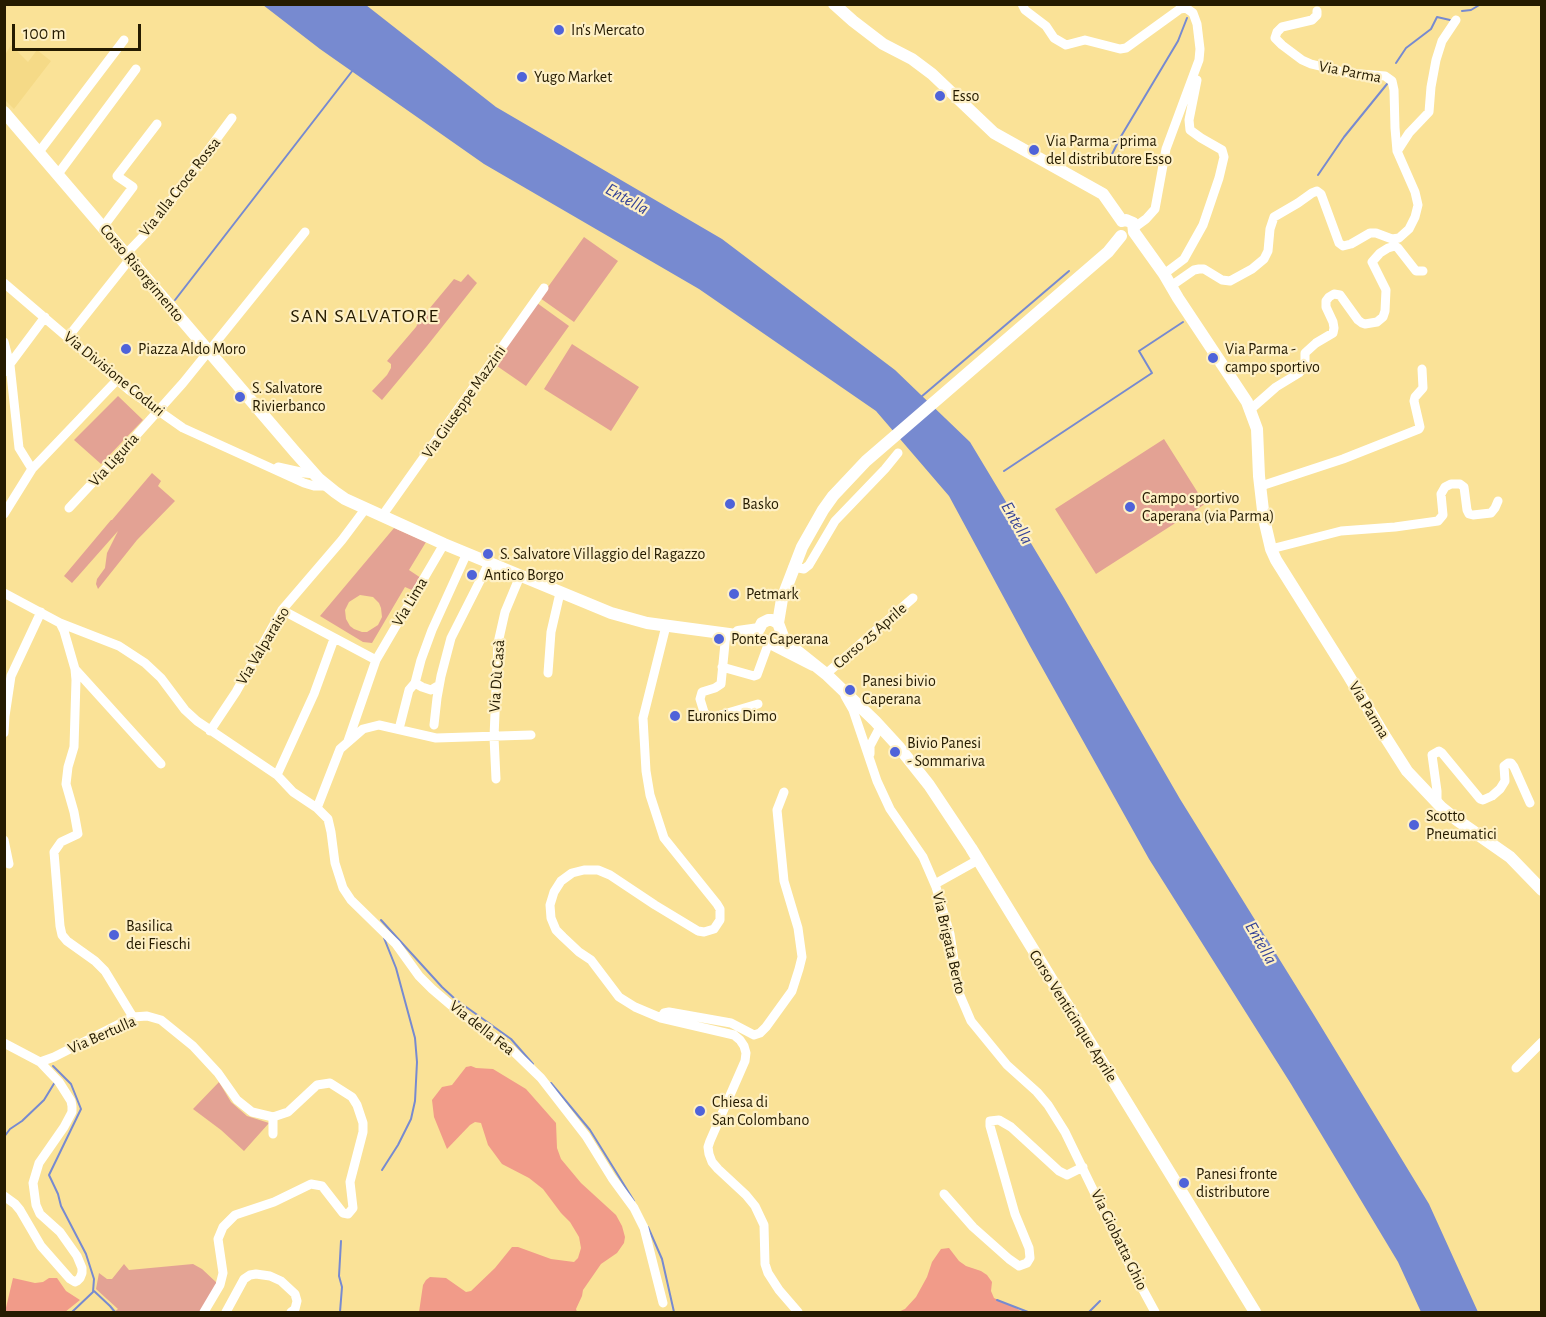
<!DOCTYPE html>
<meta charset="utf-8">
<style>
body{margin:0}
#map{position:relative;width:1546px;height:1317px;overflow:hidden;background:#fae297;font-family:"Alegreya Sans",sans-serif}
canvas{display:block}
.frame{position:absolute;inset:0;border:6px solid #251b00;pointer-events:none}
.scale{position:absolute;left:12px;top:24px;width:129px;height:27px;box-sizing:border-box;border:3px solid #251b00;border-top:0;padding-left:8px;font-size:18px;line-height:21px;white-space:nowrap;color:#251b00;-webkit-text-stroke:4px #fef0c5;paint-order:stroke}
</style>
<div id="map">
<canvas width="1546" height="1317"></canvas>
<div class="frame"></div>
<div class="scale">100 m</div>
</div>
<script>
const g = document.querySelector('canvas').getContext('2d');
g.lineJoin = 'round';
function fill(path, color) { g.fillStyle = color; g.fill(path, 'evenodd'); }
const shape = rows => new Path2D(rows.map(r => 'M' + r).join(''));
function stroke(path, color, width, dash) { g.strokeStyle = color; g.lineWidth = width; g.lineCap = dash ? 'butt' : 'round'; g.setLineDash(dash || []); g.stroke(path); }
function label(font, color, halo, rows, align = 'center') {
  g.font = font + ' "Alegreya Sans",sans-serif'; g.lineWidth = 4.5; g.setLineDash([]); g.textBaseline = 'middle'; g.strokeStyle = halo; g.fillStyle = color; for (const [text, x, y, turn = 0] of rows) {
    g.save(); g.translate(x, y); g.rotate((+turn || 0) * Math.PI / 180); g.textAlign = isNaN(turn) ? turn : align; if (halo) g.strokeText(text, 0, 0); g.fillText(text, 0, 0); g.restore();
  }
}
const built = shape([
 [11,45,28,62,37,50,51,61,14,109,4,99,5,55]
]);
const green = shape([
 [584,237,618,261,574,322,540,298],
 [468,274,477,283,427,346,382,400,372,391,387,375,391,368,391,364,387,361,416,327,419,321,454,279,461,282],
 [537,303,569,326,526,386,494,364],
 [572,344,639,387,611,431,544,389],
 [118,396,143,420,101,464,74,440],
 [1164,439,1205,504,1096,574,1055,509],
 [152,473,161,481,158,486,175,501,137,540,98,589,96,584,97,579,105,568,107,553,118,531,72,583,64,576,111,520,112,520],
 [394,528,426,542,409,570,421,578,414,591,405,587,372,643,363,642,320,616],
 [360,595,373,597,379,603,381,608,382,617,378,625,367,632,362,632,354,629,350,626,346,619,345,610,349,602],
 [219,1082,231,1102,247,1116,269,1123,244,1151,221,1130,193,1109],
 [124,1264,129,1270,193,1264,202,1269,217,1283,200,1312,114,1312,118,1309,96,1289,99,1273,107,1279,112,1279]
]);
const forest = shape([
 [471,1066,476,1068,493,1069,526,1089,556,1123,557,1148,561,1159,581,1183,616,1215,622,1226,625,1237,624,1243,617,1253,601,1264,583,1290,582,1296,576,1309,577,1312,419,1312,423,1285,426,1280,430,1277,446,1278,466,1292,471,1291,495,1268,512,1247,518,1247,551,1259,574,1262,578,1258,581,1248,579,1237,570,1222,561,1213,543,1189,529,1178,502,1164,488,1145,481,1123,475,1122,470,1125,447,1149,434,1117,432,1100,442,1087,452,1085,466,1067],
 [949,1248,959,1261,966,1266,981,1271,987,1275,992,1282,991,1291,994,1298,1016,1308,1022,1312,898,1312,905,1309,916,1297,927,1277,932,1262,941,1249],
 [13,1278,35,1283,43,1282,49,1278,57,1278,66,1291,80,1300,65,1312,5,1312]
]);
const water = shape([
 [263,5,366,5,496,107,722,239,895,370,970,442,1064,598,1180,799,1314,1015,1429,1204,1478,1312,1421,1312,1398,1262,1291,1084,1149,859,1030,646,949,496,876,411,699,289,484,164,320,49]
]);
const stream = shape([
 [1462,11,1471,10,1481,4],
 [1396,63,1406,48,1431,29,1437,17,1450,20],
 [1109,160,1120,138,1178,41,1187,18],
 [1318,175,1344,137,1387,84],
 [175,300,353,70],
 [921,397,1069,271],
 [1004,471,1152,373,1139,351,1183,322],
 [381,920,442,987,455,999,511,1039,533,1064],
 [53,1066,71,1084,81,1109,49,1175,58,1194,61,1206,86,1254,94,1279,93,1292,72,1312],
 [551,1083,590,1130,634,1201],
 [4,1137,10,1129,22,1121,44,1100,55,1082],
 [382,1170,398,1145,411,1119,415,1101,417,1062,415,1038,396,968,384,938],
 [648,1227,662,1259,674,1312],
 [94,1291,110,1306,115,1312],
 [997,1300,1028,1312],
 [340,1312,342,1287,339,1276,341,1241],
 [1089,1312,1100,1301]
]);
const minor = shape([
 [1022,4,1025,10,1046,26,1054,38,1066,45,1085,40,1120,49,1126,48,1180,9,1186,8,1193,13,1197,24,1200,49,1199,60,1166,149,1155,209,1146,219,1135,227],
 [1398,150,1409,133,1429,112,1431,87,1436,60,1442,41,1456,20],
 [39,152,124,40],
 [58,174,136,69],
 [103,227,133,187,117,176,157,124],
 [126,254,150,229,232,118],
 [1164,274,1184,259,1203,225,1219,178,1224,157,1222,150,1201,138,1190,130,1189,120,1197,80],
 [4,283,129,390,183,428,304,483,314,486,327,486],
 [1171,286,1194,270,1199,269,1204,269,1222,280,1230,281,1252,269,1264,259,1268,251,1270,229,1274,217,1298,203,1312,193,1317,191,1321,194,1339,243,1343,246,1351,244,1370,233,1376,233,1392,239,1399,238,1409,229,1415,217,1418,205,1415,192,1397,151,1395,128,1394,90,1392,81,1385,76,1348,73,1311,64,1302,60,1282,45,1275,38,1277,32,1282,27,1312,20,1317,15,1317,11],
 [68,337,130,259],
 [4,342,10,365,19,448,32,469],
 [4,372,45,317],
 [1251,409,1276,387,1299,373,1304,367,1305,364,1305,353,1316,343,1333,333,1334,328,1333,322,1326,307,1326,301,1329,297,1334,294,1340,295,1358,320,1362,323,1365,324,1377,322,1383,317,1385,311,1386,290,1372,262,1380,253,1388,248,1395,246,1398,248,1416,271,1423,271],
 [278,467,305,473,315,474],
 [1261,486,1343,459,1419,429,1420,427,1414,401,1415,397,1423,388,1422,369],
 [69,508,124,449,183,383,305,232],
 [4,514,32,469,117,380],
 [382,516,544,288],
 [1271,549,1341,531,1395,527,1438,521,1443,515,1441,494,1445,487,1451,484,1460,484,1464,487,1467,510,1469,514,1473,515,1491,513,1495,508,1498,501],
 [793,567,804,569,809,565,835,521,885,469,898,453],
 [4,593,60,623,64,631,75,669,76,680,74,747,68,767,66,784,74,812,78,834,61,842,54,852,60,926,62,935,67,941,95,961,105,971,133,1017],
 [282,610,376,660],
 [60,623,119,646,145,663,161,678,185,710,197,721,277,775,293,792,317,808,328,819,331,832,335,863,343,888,351,900,396,944,419,976,432,989,459,1012,512,1050,541,1078,586,1136,612,1178,634,1208,644,1228,663,1303],
 [666,626,643,718,646,771,650,795,664,838,717,904,720,909,720,920,714,929,704,932,698,931,655,905,610,875,598,870,584,870,572,873,561,881,554,892,550,905,551,918,556,930,563,937,579,952,591,960,619,997,635,1007,661,1018,734,1035,740,1040,744,1046,746,1053,745,1061,710,1141,708,1147,709,1154,712,1162,718,1169,746,1195,755,1206,764,1225,765,1264,768,1273,779,1290,798,1312],
 [726,633,721,684,715,688,702,692,700,699,704,712,707,716,714,717,758,704],
 [722,667,754,676,757,675,769,642],
 [75,669,161,764],
 [548,673,551,632,560,593],
 [826,674,913,598],
 [415,683,422,687,431,690,439,685],
 [845,696,853,710,877,781,890,809,923,857,936,887,950,934,959,993,971,1021,1007,1065,1037,1092,1048,1105,1065,1132,1129,1264,1155,1312],
 [434,725,437,698,441,676,451,638,489,563],
 [399,729,409,690,415,683,421,660,432,630,467,553],
 [210,731,236,692,282,610,342,540,366,508],
 [4,733,5,716,11,676,41,612],
 [348,741,376,660,444,544],
 [870,754,870,746,880,727],
 [277,775,314,694,334,639],
 [496,779,494,737,498,643,505,612,520,576],
 [1437,803,1437,791,1432,755,1439,751,1442,753,1480,799,1483,800,1492,796,1500,789,1505,781,1504,766,1508,763,1511,763,1514,767,1530,803],
 [317,808,340,749,363,729,379,725,436,738,531,735],
 [4,840,9,864],
 [935,884,978,860],
 [661,1018,664,1013,669,1012,731,1023,754,1035,760,1033,766,1027,792,991,799,969,802,957,798,928,784,881,777,810,784,792],
 [4,1043,40,1062,54,1057,133,1017,147,1016,161,1020,193,1046,218,1073,237,1100,252,1112,273,1117],
 [1516,1068,1542,1042],
 [273,1117,273,1134],
 [944,1194,973,1227,1009,1259,1019,1266,1027,1263,1030,1258,1029,1248,1015,1214,990,1126,990,1121,999,1120,1011,1127,1059,1171,1067,1175,1083,1167],
 [4,1196,15,1204,20,1210,41,1246,70,1279,75,1282,77,1281,80,1278,82,1273,82,1268,77,1256,60,1232,40,1214,36,1205,33,1183,39,1163,64,1127,72,1112,72,1106,71,1101,59,1082,40,1062],
 [204,1312,220,1285,223,1273,218,1239,223,1227,235,1215,274,1202,311,1184,322,1186,343,1213,348,1214,353,1208,350,1182,363,1132,363,1123,357,1105,352,1097,330,1083,317,1085,288,1112,273,1117],
 [226,1312,244,1279,250,1275,256,1274,270,1276,281,1281,295,1294,297,1301,295,1309,291,1312]
]);
const major = shape([
 [834,4,853,21,883,44,912,59,932,74,994,133,1103,194,1122,221],
 [4,112,295,452,319,479,335,492,345,499,444,544,611,613,647,623,729,634,764,640,813,665],
 [1122,221,1126,220,1133,223,1134,232,1164,274,1178,298,1247,402,1257,429,1259,476,1264,519,1271,549,1276,560,1347,673,1386,738,1407,771,1442,808,1457,820,1510,857,1542,890],
 [778,623,782,599,802,547,823,510,833,496,866,461,1108,252,1121,236],
 [738,632,759,629,762,623,768,620,772,620,778,623,784,639,791,646,826,674,875,721,898,746,929,785,971,848,1255,1312]
]);
const markers = [
 [559,30,6,"#4f63d9"],
 [522,77,6,"#4f63d9"],
 [940,96,6,"#4f63d9"],
 [1034,150,6,"#4f63d9"],
 [126,349,6,"#4f63d9"],
 [1213,358,6,"#4f63d9"],
 [240,397,6,"#4f63d9"],
 [730,504,6,"#4f63d9"],
 [1130,507,6,"#4f63d9"],
 [488,554,6,"#4f63d9"],
 [472,575,6,"#4f63d9"],
 [734,594,6,"#4f63d9"],
 [719,639,6,"#4f63d9"],
 [850,690,6,"#4f63d9"],
 [675,716,6,"#4f63d9"],
 [895,752,6,"#4f63d9"],
 [1414,825,6,"#4f63d9"],
 [114,935,6,"#4f63d9"],
 [700,1111,6,"#4f63d9"],
 [1184,1183,6,"#4f63d9"]
];
const poiNames = [
 ["In's Mercato",571,30],
 ["Yugo Market",534,77],
 ["Esso",952,96],
 ["Via Parma - prima",1046,141],
 ["del distributore Esso",1046,159],
 ["Piazza Aldo Moro",138,349],
 ["Via Parma -",1225,349],
 ["campo sportivo",1225,367],
 ["S. Salvatore",252,388],
 ["Rivierbanco",252,406],
 ["Campo sportivo",1142,498],
 ["Caperana (via Parma)",1142,516],
 ["Basko",742,504],
 ["S. Salvatore Villaggio del Ragazzo",500,554],
 ["Antico Borgo",484,575],
 ["Petmark",746,594],
 ["Ponte Caperana",731,639],
 ["Panesi bivio",862,681],
 ["Caperana",862,699],
 ["Euronics Dimo",687,716],
 ["Bivio Panesi",907,743],
 ["- Sommariva",907,761],
 ["Scotto",1426,816],
 ["Pneumatici",1426,834],
 ["Basilica",126,926],
 ["dei Fieschi",126,944],
 ["Chiesa di",712,1102],
 ["San Colombano",712,1120],
 ["Panesi fronte",1196,1174],
 ["distributore",1196,1192]
];
const streetNames = [
 ["Via Parma",1350,72,11],
 ["Via alla Croce Rossa",180,187,-52],
 ["Corso Risorgimento",142,273,50],
 ["Via Divisione Coduri",114,374,39],
 ["Via Giuseppe Mazzini",464,402,-55],
 ["Via Liguria",114,460,-48],
 ["Via Lima",410,602,-59],
 ["Corso 25 Aprile",870,636,-41],
 ["Via Valparaiso",263,646,-59],
 ["Via Dù Casà",497,676,-86],
 ["Via Parma",1369,710,59],
 ["Via Brigata Berto",949,943,77],
 ["Corso Venticinque Aprile",1073,1016,58],
 ["Via della Fea",482,1028,38],
 ["Via Bertulla",102,1035,-24],
 ["Via Giobatta Ghio",1119,1240,64]
];
const waterNames = [
 ["Entella",627,199,29],
 ["Entella",1017,523,60],
 ["Entella",1261,943,60]
];
const quarterNames = [
 ["SAN SALVATORE",365,316]
];
fill(built, '#f5da87');
fill(green, '#e3a294');
fill(forest, '#f19b89');
fill(water, '#778ad0');
stroke(stream, '#778ad0', 2);
stroke(minor, '#fff', 9);
stroke(major, '#fff', 12);
for (const [x, y, r, color] of markers) { const dot = new Path2D(); dot.arc(x, y, r, 0, 2 * Math.PI); g.fillStyle = color; g.fill(dot); stroke(dot, '#fef0c5', 2); }
label('16px', '#251b00', '#fef0c5', poiNames, 'left');
label('16px', '#251b00', '#fef0c5', streetNames);
label('italic 18px', '#354397', '#fef0c5', waterNames);
g.letterSpacing = '1.5px';
label('20px', '#251b00', '#fef0c5', quarterNames);
g.letterSpacing = '0px';
</script>
